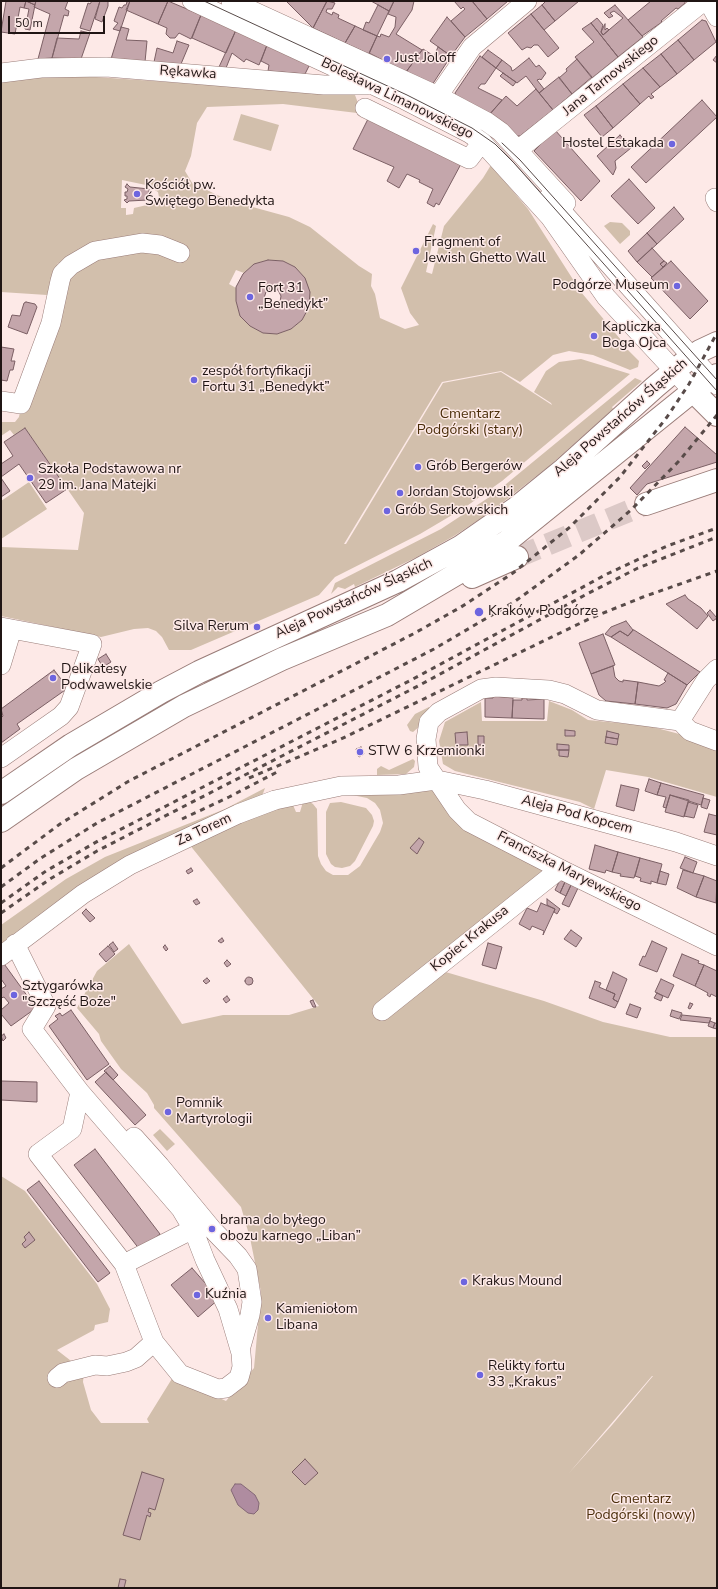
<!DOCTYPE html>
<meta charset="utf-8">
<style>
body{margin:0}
#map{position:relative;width:718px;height:1589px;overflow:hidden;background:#fde9e7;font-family:"Nunito Sans",sans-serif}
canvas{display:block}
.frame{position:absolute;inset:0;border:2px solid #201514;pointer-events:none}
.scale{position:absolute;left:8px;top:16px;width:97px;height:18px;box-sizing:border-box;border:2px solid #201514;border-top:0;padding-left:5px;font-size:12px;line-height:14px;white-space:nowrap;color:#201514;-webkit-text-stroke:3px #fde9e7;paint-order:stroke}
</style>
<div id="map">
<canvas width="718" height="1589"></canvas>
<div class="frame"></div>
<div class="scale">50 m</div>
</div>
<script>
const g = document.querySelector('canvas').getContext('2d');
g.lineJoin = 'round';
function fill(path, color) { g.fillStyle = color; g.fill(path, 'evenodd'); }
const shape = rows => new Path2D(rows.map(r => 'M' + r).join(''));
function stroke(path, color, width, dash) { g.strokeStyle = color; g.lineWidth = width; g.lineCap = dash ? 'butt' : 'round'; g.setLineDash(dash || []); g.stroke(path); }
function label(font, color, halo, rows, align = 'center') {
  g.font = font + ' "Nunito Sans",sans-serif'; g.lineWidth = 3; g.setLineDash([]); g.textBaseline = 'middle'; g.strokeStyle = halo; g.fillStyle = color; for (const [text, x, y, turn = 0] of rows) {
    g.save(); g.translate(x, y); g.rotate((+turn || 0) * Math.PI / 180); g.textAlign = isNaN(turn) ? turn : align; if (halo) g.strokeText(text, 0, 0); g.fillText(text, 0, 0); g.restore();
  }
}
const green = shape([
 [53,74,355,95,358,103,357,113,283,104,207,107,197,123,191,156,185,171,194,186,203,188,217,195,238,203,289,217,310,227,359,266,372,274,371,286,375,294,380,318,405,329,419,325,410,313,401,288,433,224,436,226,426,272,432,274,444,226,483,178,491,165,528,209,581,292,626,346,626,350,628,350,639,361,638,367,630,370,593,355,569,351,553,355,520,382,501,371,442,382,344,544,346,544,443,383,501,372,552,405,551,403,534,392,546,371,559,362,581,359,630,374,502,481,464,508,420,534,335,577,319,595,191,650,169,650,162,637,156,631,148,628,134,629,101,637,1,616,1,547,78,550,84,513,25,428,14,435,10,430,1,436,1,422,15,422,19,417,21,406,72,269,58,263,47,295,1,292,1,79],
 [122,180,146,185,158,192,160,202,134,208,133,214,126,215,126,208,121,208],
 [268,260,283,261,295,267,305,278,309,307,302,320,291,329,277,334,263,333,250,326,240,316,236,301,236,288,229,284,236,270,244,273,254,264],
 [241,114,279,125,271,151,233,140],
 [610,222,622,223,630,231,630,235,620,244,604,226],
 [635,378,642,381,612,407,613,409,548,467,489,513,454,536,417,557,355,587,354,584,345,589,338,587,331,594,335,583,441,529,494,494],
 [29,482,47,509,1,539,1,501],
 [549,701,572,710,588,720,649,726,717,744,717,797,648,777,606,770,594,809,580,802,455,771,443,764,439,741,445,722,481,702,482,721,547,721],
 [429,707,430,709,420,726,413,732,410,731,407,725,415,714],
 [413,759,415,761,414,767,406,774,377,775,377,769,381,766,389,770],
 [432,787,548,867,432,968,544,1001,603,1022,670,1037,717,1037,717,1588,1,1588,1,1176,25,1191,97,1284,110,1309,108,1322,95,1325,94,1330,57,1350,84,1371,83,1382,91,1410,101,1423,149,1423,147,1419,173,1377,226,1401,254,1368,261,1292,250,1238,241,1207,154,1108,154,1105,147,1093,121,1069,101,1041,99,1034,77,1008,97,971,129,944,182,1024,223,1015,289,1015,319,1006,189,844,263,811,293,805,296,812,300,812,303,802,308,801,313,804,317,809,318,856,321,864,326,871,333,875,348,875,360,866,380,832,383,823,380,810,375,803,367,798,347,794],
 [653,1376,612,1425,569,1473,652,1376],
 [265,788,261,799,1,950,1,925,66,879,105,857,225,809],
 [341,802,366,808,372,815,374,821,373,826,355,861,350,866,342,868,335,867,331,864,326,854,326,812,330,803],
 [160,1129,175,1144,167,1151,153,1135]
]);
const water = shape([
 [235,1484,241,1484,255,1495,259,1503,258,1510,254,1514,248,1513,238,1505,231,1490,235,1484]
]);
const building = shape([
 [6,1,26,1,24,8,20,7,15,34,1,32,6,1],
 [26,1,36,1,35,5,26,1],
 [26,1,35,5,30,30,25,29,29,9,24,8,26,1],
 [36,1,68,1,65,9,69,11,68,16,64,15,52,58,38,59,50,14,34,7,36,1],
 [92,1,100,1,90,31,80,28,88,3,90,4,92,1],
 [100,1,108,1,108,6,102,22,95,19,100,1],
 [124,1,130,1,120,31,113,29,118,23,114,21,119,7,122,8,124,5,126,5,127,2,124,1],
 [130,1,168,1,158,24,126,10,130,1],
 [168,1,201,15,191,39,179,33,175,38,170,38,166,34,167,28,158,24,168,1],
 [286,1,327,1,313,28,286,1],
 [327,1,335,3,332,9,327,9,326,12,332,15,333,12,339,15,338,18,355,26,345,43,313,28,327,1],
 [371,1,394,1,389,11,371,1],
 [394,1,414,1,412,10,396,34,422,50,406,72,369,53,377,36,380,37,381,34,389,37,395,27,396,17,388,14,394,1],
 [454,1,472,1,487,19,465,37,451,21,465,9,463,7,461,9,454,1],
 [472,1,508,1,487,19,472,1],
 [546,1,579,1,555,21,542,5,546,1],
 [651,1,685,1,685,3,678,9,676,8,661,21,662,22,642,36,628,20,651,1],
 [378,5,389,11,377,36,363,30,366,22,369,23,378,5],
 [542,5,555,21,544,30,531,14,542,5],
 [615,5,643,37,618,57,591,23,597,18,603,25,601,32,603,35,623,18,614,11,610,13,613,16,609,18,604,13,615,5],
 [531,14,559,48,548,57,538,45,534,45,531,48,527,47,522,50,508,33,531,14],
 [201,15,236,30,226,53,192,38,201,15],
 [447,17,465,37,451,56,430,41,447,17],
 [702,20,706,21,716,42,694,60,678,40,702,20],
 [591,23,618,57,592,78,575,57,594,42,582,29,591,23],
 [605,24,605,30,607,28,609,30,603,35,601,32,605,24],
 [355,26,377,36,369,54,345,43,355,26],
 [121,27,129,29,126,40,147,41,145,62,111,59,121,27],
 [236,30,267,45,259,65,246,59,244,62,232,53,226,68,219,67,236,30],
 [81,31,90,33,81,59,52,58,57,38,79,39,81,31],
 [678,40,694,60,677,74,661,54,678,40],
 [177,41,189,45,181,64,154,62,157,48,173,53,177,41],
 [267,45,310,64,305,74,268,71,269,65,261,61,267,45],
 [438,47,451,56,432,85,406,72,423,49,434,56,438,47],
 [488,50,502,60,496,68,482,57,488,50],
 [661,54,677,74,660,87,643,68,661,54],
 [717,55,717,63,713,60,717,55],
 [480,56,496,68,485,84,481,84,478,88,502,100,489,115,457,98,455,93,480,56],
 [529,58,536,67,539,65,546,73,541,80,540,79,537,80,544,89,539,93,526,76,517,83,496,68,502,60,511,67,512,71,514,70,529,58],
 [577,59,592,77,572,94,559,78,567,71,566,69,577,59],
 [643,68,660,87,651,94,654,97,651,99,649,96,640,104,623,84,643,68],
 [503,73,516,82,513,86,500,76,503,73],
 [559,77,572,94,553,110,539,93,559,77],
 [623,84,640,104,613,128,596,106,623,84],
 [536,89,553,110,520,136,515,136,489,115,506,96,517,106,536,89],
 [702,100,717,117,646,183,631,167,702,100],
 [596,106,613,128,602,137,584,115,596,106],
 [368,119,461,164,439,205,436,203,434,207,427,203,433,189,419,182,420,180,407,174,399,188,387,181,394,167,353,149,368,119],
 [555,130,600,181,581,201,534,151,555,130],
 [620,135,631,148,615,161,616,168,613,175,597,156,620,135],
 [629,179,655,208,638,224,611,196,629,179],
 [127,184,130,187,149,189,148,200,129,201,127,203,124,200,127,199,127,196,125,196,125,192,127,192,128,189,125,187,127,184],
 [674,207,684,219,657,244,647,233,674,207],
 [647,233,657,244,637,262,628,251,647,233],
 [652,248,664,261,660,264,663,267,652,277,637,262,652,248],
 [268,260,283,261,295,267,305,278,310,292,309,307,302,320,291,329,277,334,263,333,250,326,240,316,236,301,236,287,243,274,254,264,268,260],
 [272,288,278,290,281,296,280,302,274,306,267,304,264,298,266,292,272,288],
 [664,261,667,263,663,267,660,264,664,261],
 [671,261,708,301,690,319,651,278,671,261],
 [26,302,35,304,37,307,27,334,8,327,12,315,20,316,24,303,26,302],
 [1,347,14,349,11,361,15,361,13,370,10,370,7,381,1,380,1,347],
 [685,427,717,455,717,462,647,484,637,495,630,488,685,427],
 [25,428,67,489,46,503,19,464,1,477,1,464,13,456,4,442,25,428],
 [647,461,650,464,645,469,642,466,647,461],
 [1,478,10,491,1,497,1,478],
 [685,595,688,599,701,608,708,616,697,629,666,604,685,595],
 [710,610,717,618,713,621,707,613,710,610],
 [626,621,633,630,628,636,620,631,611,637,605,634,611,627,626,621],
 [633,630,634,630,700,672,687,685,611,637,620,631,628,636,633,630],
 [603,634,615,665,591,674,579,643,603,634],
 [106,654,111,662,103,667,98,659,106,654],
 [613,666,615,677,619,681,623,682,623,680,638,682,635,704,606,701,599,695,591,674,613,666],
 [54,670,68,688,17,724,20,729,1,743,1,718,3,716,1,709,54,670],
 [668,673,687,685,676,704,667,708,635,704,638,682,659,686,664,683,666,681,664,680,668,673],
 [493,696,513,698,512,718,485,717,485,698,493,698,493,696],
 [522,698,527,698,527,700,544,699,544,719,512,718,513,700,522,700,522,698],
 [565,730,575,731,575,736,565,736,565,730],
 [607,731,619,734,618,739,606,737,607,731],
 [467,732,468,745,456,745,455,733,467,732],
 [478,736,484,736,484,745,478,745,478,736],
 [606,737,618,739,617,745,605,743,606,737],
 [557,744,569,745,569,750,557,750,557,744],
 [361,747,364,754,359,757,356,749,361,747],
 [559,750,569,750,568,757,559,756,559,750],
 [649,779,661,783,657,795,645,791,649,779],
 [661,783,704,795,701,805,670,795,666,808,663,807,666,797,657,795,661,783],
 [621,785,639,789,634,811,616,806,621,785],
 [670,795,689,800,684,817,665,812,670,795],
 [703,798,710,800,707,809,701,807,703,798],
 [688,802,698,805,694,818,684,816,688,802],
 [709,814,717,816,717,835,704,832,709,814],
 [419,838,424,842,417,854,410,848,419,838],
 [595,845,618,852,612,872,606,870,605,873,589,869,595,845],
 [618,852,640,858,634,878,620,876,621,874,612,872,618,852],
 [685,857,697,862,693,873,680,868,685,857],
 [640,858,662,864,657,883,651,881,651,884,640,881,641,878,635,876,640,858],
 [191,868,193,871,188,874,186,871,191,868],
 [683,870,704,876,696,897,677,888,683,870],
 [660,871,669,874,666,885,657,883,660,871],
 [704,876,717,881,716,903,696,897,704,876],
 [560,880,565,882,560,893,555,890,560,880],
 [565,882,571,885,566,896,560,893,565,882],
 [571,885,578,888,569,907,562,904,571,885],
 [197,899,200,903,196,905,193,901,197,899],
 [547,899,560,909,557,914,554,912,555,909,547,905,547,899],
 [541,903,555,909,543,935,544,931,532,926,530,930,519,924,527,908,537,912,541,903],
 [86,909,95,918,90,922,82,913,86,909],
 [571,930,582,938,576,947,564,939,571,930],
 [222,938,224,941,221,943,218,941,222,938],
 [652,941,667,948,657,972,639,965,643,956,645,957,652,941],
 [113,942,118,949,114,952,109,945,113,942],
 [488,943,502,947,496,969,482,965,488,943],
 [165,945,168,949,166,951,163,947,165,945],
 [108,946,115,954,106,962,99,954,108,946],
 [682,954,699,961,698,963,704,965,695,986,673,976,682,954],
 [227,960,231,964,227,967,224,963,227,960],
 [2,961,36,1008,11,1026,1,1014,1,1010,9,1003,4,997,1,998,1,989,6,986,1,979,2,961],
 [704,965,717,971,717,997,711,994,710,997,707,995,708,993,695,986,704,965],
 [613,972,627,979,618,1002,613,999,615,994,606,990,613,972],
 '245 981a4 4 0 1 1 8 0a4 4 0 1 1-8 0Z',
 [207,978,210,981,206,984,203,981,207,978],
 [661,979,674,985,668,998,655,992,661,979],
 [595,981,601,983,599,987,615,994,613,999,618,1002,615,1008,589,998,595,981],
 [657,993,663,996,661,1001,654,998,657,993],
 [227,996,230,1000,226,1003,223,999,227,996],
 [313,1000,316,1007,313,1007,310,1001,313,1000],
 [690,1003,693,1004,690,1009,688,1008,690,1003],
 [630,1004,641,1008,637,1018,626,1014,630,1004],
 [71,1010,109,1064,87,1080,49,1026,58,1019,55,1016,60,1013,62,1016,71,1010],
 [672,1010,682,1013,679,1019,670,1016,672,1010],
 [682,1015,711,1018,709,1023,680,1020,682,1015],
 [710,1021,715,1023,713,1028,708,1026,710,1021],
 [715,1023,717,1024,717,1029,713,1028,715,1023],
 [4,1034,6,1038,3,1041,1,1036,4,1034],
 [110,1066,118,1075,113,1080,104,1071,110,1066],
 [106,1072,146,1115,135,1125,95,1082,106,1072],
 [1,1081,37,1082,37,1102,1,1100,1,1081],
 [95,1149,160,1234,140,1250,74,1165,95,1149],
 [39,1181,110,1273,98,1282,27,1190,39,1181],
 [29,1232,35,1240,25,1248,22,1244,26,1240,24,1237,29,1232],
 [192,1268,219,1299,198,1317,171,1285,192,1268],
 [305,1459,318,1473,305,1485,292,1472,305,1459],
 [142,1472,164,1479,155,1510,149,1508,148,1512,151,1513,150,1517,147,1515,140,1540,123,1535,142,1472],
 [120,1579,126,1580,124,1588,118,1588,120,1579]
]);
const majorTunnel = shape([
 [517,557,646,504]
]);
const minor = shape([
 [192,1,405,100,469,133,482,142,550,217,606,297,693,391],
 [231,1,438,96,487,122,501,132,566,203],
 [708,1,717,17],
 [1,73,41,68,106,67,324,85,367,85],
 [438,96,472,47,527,1],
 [365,108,469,159,482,142],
 [518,150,704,1],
 [549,197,717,385],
 [715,198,717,202],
 [1,401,21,404,51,323,60,281,62,274,71,265,95,251,142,243,160,245,180,253],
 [1,627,92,644,69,707,61,716,1,758],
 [1,665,12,629],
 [680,721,706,680,717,669],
 [717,741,690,731,680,721,597,710,565,694,549,690,496,687,481,689,439,712,429,722,426,739,428,767,457,810,469,822,564,871,717,946],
 [15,944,46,1006,32,1029,80,1092,181,1209,193,1229,205,1260,228,1309,241,1353,242,1367,239,1378,226,1388,218,1389,180,1374,154,1342],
 [1,956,83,894,130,865,238,814,275,800,341,786,399,785,436,780,442,781,485,790,676,842,717,856],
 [382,1011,560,869],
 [134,1137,160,1166,212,1229,238,1256,247,1269,252,1302,250,1315,240,1350],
 [124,1264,193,1229],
 [57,1378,63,1373,95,1365,107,1366,126,1362,136,1358,154,1342,124,1264,38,1154,72,1129,80,1092]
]);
const major = shape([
 [693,391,717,415],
 [646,504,717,480],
 [472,577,517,557],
 [1,793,71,745,161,692,199,672,398,581,460,547,516,508,564,469,655,387,686,361,700,351,717,343],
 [1,821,76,769,184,706,282,659,387,615,465,569,506,542,693,391,717,375]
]);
const tram = shape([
 [204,1,407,95,472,128,495,144,514,163,717,391],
 [502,143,520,160,717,380]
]);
const rail = shape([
 [249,778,341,739,591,618,643,597,717,571],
 [182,819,229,797,279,771],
 [1,868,60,824,129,781,413,634,461,607,513,573,570,527,620,477,667,417,689,384,717,333],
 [1,887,41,858,97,823,434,649,514,602,579,555,631,510,679,461,717,415],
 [1,903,46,871,98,841,413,679,607,574,667,546,717,528],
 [1,913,50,879,97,851,420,685,585,595,638,568,717,537]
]);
const markers = [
 [387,59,4,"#6d65df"],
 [672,144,4,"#6d65df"],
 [137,194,4,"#6d65df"],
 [416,251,4,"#6d65df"],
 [677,286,4,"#6d65df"],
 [250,297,4,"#6d65df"],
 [594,336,4,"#6d65df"],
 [194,380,4,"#6d65df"],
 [418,467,4,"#6d65df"],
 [30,478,4,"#6d65df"],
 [400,493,4,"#6d65df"],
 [387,511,4,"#6d65df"],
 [479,612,5,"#6d65df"],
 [257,627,4,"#6d65df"],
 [53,678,4,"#6d65df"],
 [360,752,4,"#6d65df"],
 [14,995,4,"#6d65df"],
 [168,1112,4,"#6d65df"],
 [212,1229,4,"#6d65df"],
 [464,1282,4,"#6d65df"],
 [197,1295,4,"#6d65df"],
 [268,1318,4,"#6d65df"],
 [480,1375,4,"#6d65df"]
];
const poiNames = [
 ["Just Joloff",395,59],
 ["Hostel Estakada",664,144,"right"],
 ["Kościół pw.",145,186],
 ["Świętego Benedykta",145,202],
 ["Fragment of",424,243],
 ["Jewish Ghetto Wall",424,259],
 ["Podgórze Museum",669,286,"right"],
 ["Fort 31",258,289],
 ["„Benedykt”",258,305],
 ["Kapliczka",602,328],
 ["Boga Ojca",602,344],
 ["zespół fortyfikacji",202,372],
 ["Fortu 31 „Benedykt”",202,388],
 ["Grób Bergerów",426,467],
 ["Szkoła Podstawowa nr",38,470],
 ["29 im. Jana Matejki",38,486],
 ["Jordan Stojowski",408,493],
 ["Grób Serkowskich",395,511],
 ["Kraków Podgórze",488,612],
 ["Silva Rerum",249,627,"right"],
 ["Delikatesy",61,670],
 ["Podwawelskie",61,686],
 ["STW 6 Krzemionki",368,752],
 ["Sztygarówka",22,987],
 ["\"Szczęść Boże\"",22,1003],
 ["Pomnik",176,1104],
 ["Martyrologii",176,1120],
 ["brama do byłego",220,1221],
 ["obozu karnego „Liban”",220,1237],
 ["Krakus Mound",472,1282],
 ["Kuźnia",205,1295],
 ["Kamieniołom",276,1310],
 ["Libana",276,1326],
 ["Relikty fortu",488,1367],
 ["33 „Krakus”",488,1383]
];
const streetNames = [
 ["Rękawka",188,73,4],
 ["Jana Tarnowskiego",611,76,-39],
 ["Bolesława Limanowskiego",397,99,26],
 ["Aleja Powstańców Śląskich",621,418,-41],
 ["Aleja Powstańców Śląskich",354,599,-25],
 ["Aleja Pod Kopcem",577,815,15],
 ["Za Torem",204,830,-25],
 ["Franciszka Maryewskiego",569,872,27],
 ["Kopiec Krakusa",470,939,-39]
];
const parkNames = [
 ["Cmentarz",470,415],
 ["Podgórski (stary)",470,431],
 ["Cmentarz",641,1500],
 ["Podgórski (nowy)",641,1516]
];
fill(green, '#d2bfac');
fill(water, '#af8ca0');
stroke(water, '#846876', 1);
fill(building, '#c4a6ab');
stroke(building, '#7b5f64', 1);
stroke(majorTunnel, '#dcc9c7', 22, [22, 11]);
stroke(minor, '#997c78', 20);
stroke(major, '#997c78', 24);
stroke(minor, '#fff', 19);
stroke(major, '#fff', 22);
stroke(tram, '#584b49', 1);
stroke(rail, '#584b49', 3, [5, 5]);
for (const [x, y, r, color] of markers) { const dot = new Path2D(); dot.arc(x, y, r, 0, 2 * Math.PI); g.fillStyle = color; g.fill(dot); stroke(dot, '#fde9e7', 1.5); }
label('14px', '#201514', '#fde9e7', poiNames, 'left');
label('14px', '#201514', '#fde9e7', streetNames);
label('14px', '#4b2e0a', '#fde9e7', parkNames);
</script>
